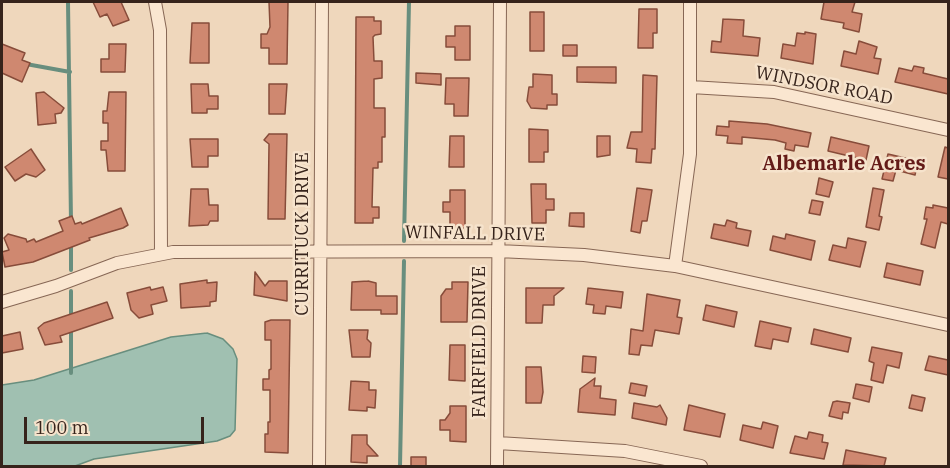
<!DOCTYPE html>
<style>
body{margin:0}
#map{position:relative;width:950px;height:468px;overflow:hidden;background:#efd7bc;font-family:"IBM Plex Serif",serif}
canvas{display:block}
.frame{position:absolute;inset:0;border:3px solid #36231b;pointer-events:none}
.scale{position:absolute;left:24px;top:417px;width:180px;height:27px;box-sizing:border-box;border:3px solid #36231b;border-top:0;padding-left:8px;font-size:18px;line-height:21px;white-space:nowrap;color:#36231b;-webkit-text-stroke:4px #f6e3cc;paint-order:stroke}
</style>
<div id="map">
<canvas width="950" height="468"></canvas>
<div class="frame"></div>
<div class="scale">100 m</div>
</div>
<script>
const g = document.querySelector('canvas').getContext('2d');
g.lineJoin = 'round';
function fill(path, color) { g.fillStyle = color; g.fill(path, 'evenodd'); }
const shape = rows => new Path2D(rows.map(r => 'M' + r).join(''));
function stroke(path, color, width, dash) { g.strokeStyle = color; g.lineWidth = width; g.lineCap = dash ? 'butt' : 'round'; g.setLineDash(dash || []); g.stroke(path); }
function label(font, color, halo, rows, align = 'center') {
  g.font = font + ' "IBM Plex Serif",serif'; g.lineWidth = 5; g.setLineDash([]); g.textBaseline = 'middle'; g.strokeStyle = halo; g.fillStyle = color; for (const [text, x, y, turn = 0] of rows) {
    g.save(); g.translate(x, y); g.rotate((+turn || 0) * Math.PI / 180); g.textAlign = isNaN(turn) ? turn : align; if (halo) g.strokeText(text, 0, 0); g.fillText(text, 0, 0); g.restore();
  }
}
const water = shape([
 [207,333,223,339,233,349,237,359,235,430,230,436,217,441,94,459,75,466,2,466,2,385,34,380,171,337,207,333]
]);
const stream = shape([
 [68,2,71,222],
 [26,64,70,72],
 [404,241,409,2],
 [71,244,71,270],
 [71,291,71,319],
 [71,329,71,373],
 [400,466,404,261]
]);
const building = shape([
 [93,2,121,2,129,20,113,26,107,14,100,17,93,2],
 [269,2,288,2,287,64,269,64,269,48,261,48,261,34,267,34,270,27,269,2],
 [824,2,855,2,852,12,862,14,859,32,843,28,844,23,821,19,824,2],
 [639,9,657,9,657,33,653,33,653,48,638,48,639,9],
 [530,12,544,12,544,51,530,51,530,12],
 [356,17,374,17,374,21,381,21,381,34,375,35,373,37,374,61,382,61,382,78,374,79,374,108,385,108,385,137,382,137,382,162,378,162,378,168,373,168,372,207,379,207,379,218,373,218,373,223,355,223,356,17],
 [723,19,744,20,743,36,760,38,758,56,711,52,712,41,721,42,723,19],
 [192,23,209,23,209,63,190,63,192,23],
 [455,26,470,26,470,60,455,60,455,47,446,47,446,36,455,36,455,26],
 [805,32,816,34,813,64,781,58,783,44,795,46,797,33,805,34,805,32],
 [859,41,877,47,874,58,881,59,878,74,841,66,844,51,856,54,859,41],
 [2,44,25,53,22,60,30,63,22,82,2,73,2,44],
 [109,44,126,44,125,72,101,72,101,59,109,59,109,44],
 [563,45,577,45,577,56,563,56,563,45],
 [914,66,924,68,923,73,948,79,948,94,895,82,899,68,912,71,914,66],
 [577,67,616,67,616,83,577,82,577,67],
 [416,73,441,74,441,85,416,83,416,73],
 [533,74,552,75,552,94,557,94,557,105,547,105,547,109,531,108,527,101,529,87,533,87,533,74],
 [643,75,657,76,655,149,652,149,651,163,636,162,637,149,627,148,631,132,642,132,643,75],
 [446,78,469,78,468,116,454,116,454,104,445,104,446,78],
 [191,84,208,84,209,96,218,96,218,109,207,109,207,113,192,113,191,84],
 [269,84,287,84,285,114,269,114,269,84],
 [44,92,64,108,61,113,55,114,56,123,38,125,36,93,44,92],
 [109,92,126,92,125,171,108,171,106,150,101,150,101,141,108,141,108,123,103,123,103,111,107,111,109,92],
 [729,121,767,124,811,133,808,147,795,145,794,151,785,149,786,143,775,140,742,137,742,144,727,143,728,136,716,135,717,126,729,127,729,121],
 [529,129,548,130,548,152,544,152,544,162,529,162,529,129],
 [269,134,287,134,285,219,268,219,269,144,264,140,269,134],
 [450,136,464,136,464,167,449,167,450,136],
 [597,136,610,136,610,155,597,157,597,136],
 [831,137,869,146,866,160,828,151,831,137],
 [190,139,218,139,218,156,208,156,208,167,192,167,190,139],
 [945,147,948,148,948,179,938,177,945,147],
 [31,149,45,170,36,177,26,174,15,181,5,167,31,149],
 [888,154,918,161,915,175,896,170,893,181,882,179,888,154],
 [819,178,833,182,829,197,816,194,819,178],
 [531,184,546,184,546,199,554,199,554,210,546,210,546,223,532,223,531,184],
 [637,188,652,190,647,221,642,221,640,233,631,231,637,188],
 [873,188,884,190,879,216,882,217,879,230,866,227,873,188],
 [191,189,208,189,209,205,218,205,218,221,210,221,208,225,189,226,191,189],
 [450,190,465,190,465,228,450,228,450,212,443,212,443,202,450,202,450,190],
 [812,200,823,202,820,215,809,213,812,200],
 [933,205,948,208,948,224,941,222,935,248,921,244,927,219,924,219,926,207,933,208,933,205],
 [121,208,128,225,123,228,89,238,90,240,33,262,5,267,2,252,9,250,4,238,8,234,26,239,27,242,34,239,36,242,63,231,59,221,72,216,75,224,81,222,82,224,121,208],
 [570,213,584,213,584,227,569,226,570,213],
 [727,220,737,223,736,228,751,231,748,246,711,238,714,224,725,226,727,220],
 [786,234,815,241,811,260,770,250,773,236,785,239,786,234],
 [848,238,866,242,860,267,829,260,833,245,846,248,848,238],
 [887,263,923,271,920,285,884,277,887,263],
 [255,272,265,286,269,281,287,281,287,301,254,295,255,272],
 [207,280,207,283,217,282,216,301,210,302,210,306,181,308,180,284,207,280],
 [368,281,376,283,376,296,397,296,397,314,381,314,381,310,351,310,352,282,368,281],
 [452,282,468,282,467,322,441,322,441,296,446,289,452,289,452,282],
 [150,287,151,290,163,287,167,301,151,305,153,314,139,318,131,310,127,293,150,287],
 [526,288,564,288,554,296,554,305,543,305,542,323,526,323,526,288],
 [588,288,623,292,621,308,606,306,605,314,593,313,594,305,586,304,588,288],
 [647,294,680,300,677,317,682,318,679,334,655,330,652,346,641,345,639,355,629,354,631,329,643,331,647,294],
 [107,302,113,318,60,336,62,342,45,345,38,328,44,323,107,302],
 [706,305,737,312,734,327,703,320,706,305],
 [271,320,290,320,288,453,265,452,265,434,268,434,268,422,270,422,270,390,263,390,263,379,269,379,269,370,271,369,271,340,265,340,265,322,271,320],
 [760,321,791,328,788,342,773,339,771,349,755,346,760,321],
 [814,329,851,338,848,352,811,344,814,329],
 [349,330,368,330,367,339,371,343,370,357,352,357,349,330],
 [20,332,23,349,2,353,2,336,20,332],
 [450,345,465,345,465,381,449,380,450,345],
 [872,347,902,353,899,368,887,365,883,383,871,380,874,363,869,361,872,347],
 [583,356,596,357,595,373,582,372,583,356],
 [929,356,948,360,948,375,925,370,929,356],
 [526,367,541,367,543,392,541,403,526,403,526,367],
 [595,378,594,386,601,386,600,398,616,400,615,415,578,412,580,389,595,378],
 [351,381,369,382,369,390,376,390,375,408,367,407,367,411,349,410,351,381],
 [631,383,647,386,645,396,629,393,631,383],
 [856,384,872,387,869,402,853,398,856,384],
 [912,395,925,398,922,411,909,408,912,395],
 [837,401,850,403,848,413,843,412,842,419,829,416,833,402,837,401],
 [634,403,657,407,660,405,667,418,666,425,632,418,634,403],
 [689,405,725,414,720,437,684,430,689,405],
 [450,406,466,406,466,442,450,441,450,430,440,430,440,420,445,420,450,413,450,406],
 [763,422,778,426,773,448,740,440,743,425,761,429,763,422],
 [809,432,823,435,822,442,828,443,824,459,790,453,795,436,807,439,809,432],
 [352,435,367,435,367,444,378,456,367,456,367,463,351,462,352,435],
 [846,450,886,458,884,466,843,465,846,450],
 [411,457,426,457,426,466,411,466,411,457]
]);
const minor = shape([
 [155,2,160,30,161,254],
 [691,87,774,92,948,130],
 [675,266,690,154,690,2],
 [2,302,56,286,117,263,173,252,498,251,584,255,675,266,948,325],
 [498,443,625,451,701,466],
 [319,466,322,2],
 [497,466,500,2]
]);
const streetNames = [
 ["WINDSOR ROAD",824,86,11],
 ["CURRITUCK DRIVE",303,234,-90],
 ["WINFALL DRIVE",475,234,1],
 ["FAIRFIELD DRIVE",480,342,-90]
];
const neighbourhoodNames = [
 ["Albemarle Acres",844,164]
];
fill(water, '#a0c0b1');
stroke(water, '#688e7e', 1.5);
stroke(stream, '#688e7e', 4);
fill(building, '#cf8870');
stroke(building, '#874c3a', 1.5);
stroke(minor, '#876755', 14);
stroke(minor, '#fae6d0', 12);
label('18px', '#36231b', '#f6e3cc', streetNames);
label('bold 20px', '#641b18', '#f6e3cc', neighbourhoodNames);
</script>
